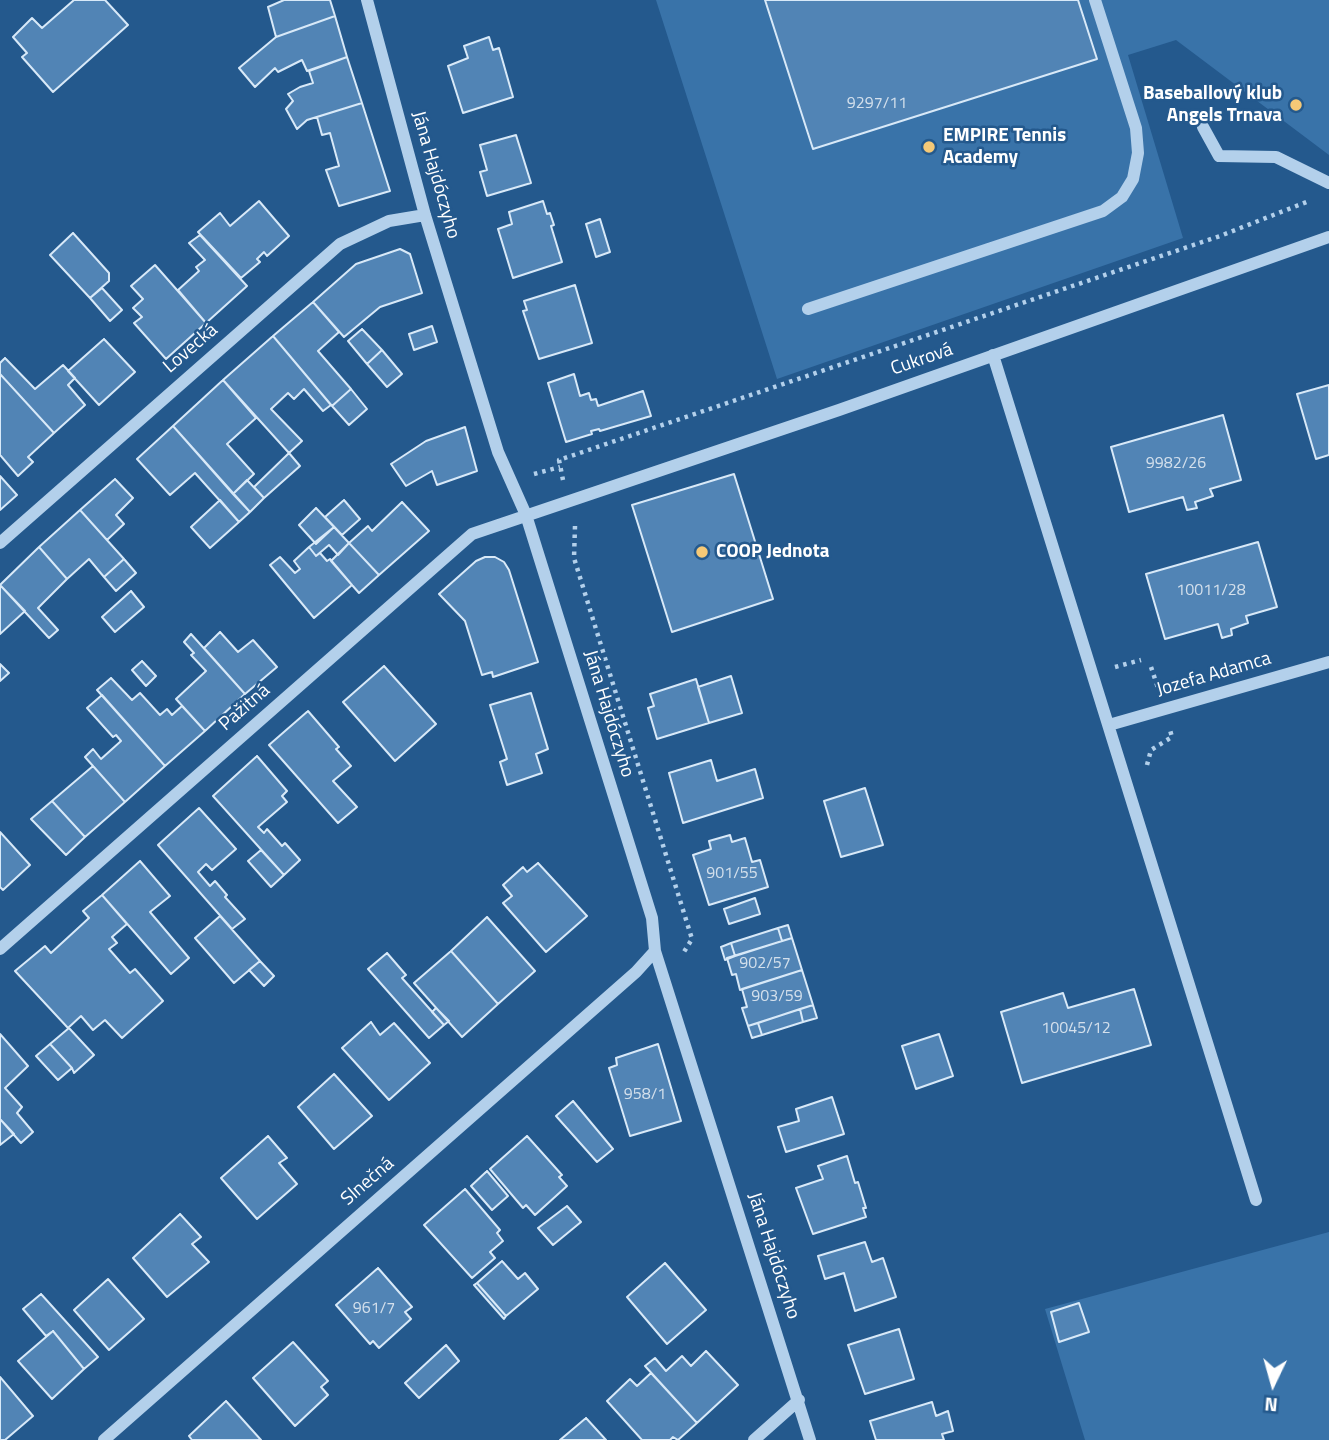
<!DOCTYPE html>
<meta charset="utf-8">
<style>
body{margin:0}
#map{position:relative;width:1329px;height:1440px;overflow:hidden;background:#24598d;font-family:"Titillium Web",sans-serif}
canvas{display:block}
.north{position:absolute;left:1238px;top:1349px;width:70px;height:70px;-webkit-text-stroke:5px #24598d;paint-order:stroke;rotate:185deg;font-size:19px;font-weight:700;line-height:28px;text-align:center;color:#fff}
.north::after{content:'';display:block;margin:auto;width:24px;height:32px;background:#fff;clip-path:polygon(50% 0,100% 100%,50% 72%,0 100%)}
</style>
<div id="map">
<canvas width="1329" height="1440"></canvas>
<div class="north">N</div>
</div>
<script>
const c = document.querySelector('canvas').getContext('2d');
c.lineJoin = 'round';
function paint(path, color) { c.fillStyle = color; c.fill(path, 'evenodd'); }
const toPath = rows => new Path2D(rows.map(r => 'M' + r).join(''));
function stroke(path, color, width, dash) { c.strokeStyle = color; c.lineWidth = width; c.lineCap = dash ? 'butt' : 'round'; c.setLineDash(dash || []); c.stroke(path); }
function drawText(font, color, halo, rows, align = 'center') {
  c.font = font + ' "Titillium Web",sans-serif'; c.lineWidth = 5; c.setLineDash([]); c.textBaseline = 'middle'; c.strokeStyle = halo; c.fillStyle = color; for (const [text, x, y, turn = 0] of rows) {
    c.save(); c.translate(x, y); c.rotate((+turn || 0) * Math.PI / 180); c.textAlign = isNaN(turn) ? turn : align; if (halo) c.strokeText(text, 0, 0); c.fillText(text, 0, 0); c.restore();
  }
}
paint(toPath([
 [656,0,1329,0,1329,155,1176,40,1128,55,1183,238,777,379],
 [1329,1232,1329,1440,1085,1440,1045,1309]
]), '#3973a9');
const building = toPath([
 [74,0,105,0,128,25,53,92,22,57,27,53,13,37,32,18,42,28,74,0],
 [284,0,330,0,335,16,276,37,268,7,284,0],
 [765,0,1078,0,1097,59,813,149,765,0],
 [335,16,347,57,307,71,302,60,278,72,275,68,255,87,239,68,276,37,335,16],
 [489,37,493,50,499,48,513,97,463,113,448,66,468,58,464,46,489,37],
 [347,57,362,103,307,120,297,129,286,109,293,101,288,94,300,87,313,83,309,71,347,57],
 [362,103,390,191,339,206,326,170,339,166,330,133,322,135,317,117,362,103],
 [516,135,531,183,487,196,480,172,487,170,480,145,516,135],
 [259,201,289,236,267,256,264,252,257,259,260,262,241,278,198,232,220,213,230,226,259,201],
 [543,201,547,214,550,213,554,225,551,226,562,262,513,278,498,229,512,224,509,212,543,201],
 [600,219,610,252,596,257,586,224,600,219],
 [73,233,109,273,109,281,90,298,50,255,73,233],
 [200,235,247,286,206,323,178,290,199,271,196,267,205,260,189,243,200,235],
 [400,249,410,254,422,293,380,307,344,337,313,302,356,264,400,249],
 [155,265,206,323,166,359,134,323,142,317,133,308,143,299,131,286,155,265],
 [575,285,592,343,539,359,523,311,527,310,524,301,575,285],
 [102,288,122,310,110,321,90,298,102,288],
 [313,302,339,332,318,351,351,389,332,406,273,336,313,302],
 [432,326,437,342,414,350,409,334,432,326],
 [362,329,382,350,367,364,348,341,362,329],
 [273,336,331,405,323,411,304,389,294,399,288,393,271,409,302,441,289,453,223,380,273,336],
 [104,339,135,372,99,405,68,371,104,339],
 [382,350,402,374,387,387,367,364,382,350],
 [5,358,35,389,63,365,75,378,68,385,85,405,54,433,0,374,0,363,5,358],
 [0,374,54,433,28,457,33,462,18,476,0,455,0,374],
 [574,374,580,396,589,393,591,400,596,399,598,406,643,391,651,416,600,431,599,429,591,431,592,434,566,442,548,383,574,374],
 [223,380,256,418,227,444,254,474,233,494,173,426,223,380],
 [1329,385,1329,455,1316,459,1297,394,1329,385],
 [351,389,367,409,349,425,332,406,351,389],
 [1223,415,1241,480,1210,489,1213,496,1195,502,1197,508,1187,510,1183,497,1129,512,1111,447,1223,415],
 [173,426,250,512,239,522,195,473,170,495,137,459,173,426],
 [465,427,477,471,437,485,432,471,406,486,391,464,426,441,465,427],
 [289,453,300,466,264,498,254,487,289,453],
 [734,474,773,599,672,632,632,505,734,474],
 [0,476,17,495,0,510,0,476],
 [115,479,133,498,116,515,124,524,107,540,80,510,115,479],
 [247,480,264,498,250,512,233,494,247,480],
 [220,500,239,522,210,548,191,527,220,500],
 [344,500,360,519,342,535,325,517,344,500],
 [402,502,429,531,379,575,349,543,368,526,372,531,402,502],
 [316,508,334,527,316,544,299,525,316,508],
 [80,510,124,559,104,577,89,559,67,579,39,547,80,510],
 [334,527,349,543,338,555,329,545,316,556,309,547,334,527],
 [1258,542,1277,607,1246,616,1248,623,1231,629,1232,635,1222,638,1218,624,1165,639,1146,574,1258,542],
 [349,543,379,575,359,593,331,561,349,543],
 [39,547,67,579,38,608,58,630,49,638,0,585,39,547],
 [309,547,316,556,320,553,327,561,330,559,352,585,314,618,270,565,280,557,295,573,300,569,294,561,309,547],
 [485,557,495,557,504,562,509,570,538,662,493,677,492,672,482,675,465,621,439,594,476,561,485,557],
 [124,559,136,573,116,591,104,577,124,559],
 [0,585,25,611,0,634,0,585],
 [131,591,144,607,115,632,102,617,131,591],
 [220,632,238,652,253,640,277,667,245,694,204,648,220,632],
 [191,634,245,694,205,731,176,699,206,671,191,655,194,653,184,642,191,634],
 [142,661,156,676,146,686,132,670,142,661],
 [0,664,9,673,0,681,0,664],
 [384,666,436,724,395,761,343,702,384,666],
 [731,676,742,713,709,723,698,687,731,676],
 [111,678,132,700,140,693,160,715,167,709,172,715,182,706,205,731,165,766,97,690,111,678],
 [696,679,709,723,657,739,648,708,654,706,650,694,696,679],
 [531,693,548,749,536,754,542,773,507,785,500,762,507,759,490,705,531,693],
 [102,695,165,766,125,802,85,757,93,749,101,759,121,741,116,735,113,737,87,708,102,695],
 [308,711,339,747,336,749,351,766,333,781,357,807,338,823,269,745,308,711],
 [257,756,287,791,282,796,287,802,258,827,264,833,267,829,282,846,285,843,300,860,284,875,213,796,257,756],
 [711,760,717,781,755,769,763,798,683,823,669,773,711,760],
 [93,766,125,802,85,837,52,801,93,766],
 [865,788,883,845,841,857,824,801,865,788],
 [52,801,85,837,66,855,31,819,52,801],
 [199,808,236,849,212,870,206,864,198,872,210,886,215,881,227,895,225,897,245,919,232,929,158,845,199,808],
 [0,832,30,865,3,890,0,887,0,832],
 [730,835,732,842,745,838,752,862,760,860,768,887,709,905,693,855,711,849,709,841,730,835],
 [261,850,284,875,271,887,248,861,261,850],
 [140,861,170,896,150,912,189,958,171,974,102,895,140,861],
 [538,863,587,916,546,952,503,903,512,896,503,885,523,867,527,872,538,863],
 [102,895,127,924,112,937,117,943,109,949,130,973,135,969,163,1001,122,1038,105,1020,93,1030,81,1016,68,1028,15,971,45,946,51,953,89,918,83,911,102,895],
 [755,898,760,914,729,924,724,909,755,898],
 [220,916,260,961,234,983,195,938,220,916],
 [487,917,535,971,498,1004,451,951,487,917],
 [788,925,792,938,782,941,778,928,788,925],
 [778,928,782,941,735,956,731,943,778,928],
 [792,938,802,970,740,990,736,974,732,975,727,958,792,938],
 [731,943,735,956,725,960,721,947,731,943],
 [451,951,498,1004,462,1037,414,983,451,951],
 [387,953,406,975,402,978,444,1025,429,1038,368,969,387,953],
 [260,961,274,976,264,986,249,970,260,961],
 [802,970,813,1005,748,1026,742,1008,747,1007,742,989,802,970],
 [1134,989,1151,1045,1022,1083,1001,1012,1063,993,1068,1008,1134,989],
 [813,1005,817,1018,803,1022,800,1009,813,1005],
 [436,1008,449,1021,444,1025,432,1012,436,1008],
 [800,1009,803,1022,762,1035,758,1023,800,1009],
 [371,1022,380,1035,394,1023,430,1063,389,1100,342,1048,371,1022],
 [758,1023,762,1035,752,1038,748,1026,758,1023],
 [69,1028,94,1055,74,1073,72,1068,50,1044,69,1028],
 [0,1034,28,1066,5,1088,22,1107,17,1113,33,1132,21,1143,0,1119,0,1034],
 [939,1034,953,1076,916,1089,902,1046,939,1034],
 [50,1044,72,1068,58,1080,36,1056,50,1044],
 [658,1044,681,1121,630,1136,609,1068,617,1065,616,1058,658,1044],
 [334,1074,372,1116,334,1149,298,1107,334,1074],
 [832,1097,844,1134,786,1152,778,1127,799,1121,796,1109,832,1097],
 [573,1101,613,1149,597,1162,556,1116,573,1101],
 [0,1119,14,1134,0,1145,0,1119],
 [268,1136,287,1158,279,1163,297,1184,257,1219,221,1178,268,1136],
 [527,1136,562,1175,559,1177,567,1186,535,1215,526,1205,523,1208,490,1169,527,1136],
 [847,1156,855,1183,858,1182,866,1208,863,1208,866,1217,813,1234,796,1188,823,1179,818,1166,847,1156],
 [487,1171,508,1196,492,1210,471,1186,487,1171],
 [465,1189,500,1230,497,1233,503,1241,490,1252,495,1258,472,1278,424,1225,465,1189],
 [567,1206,581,1222,553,1245,538,1228,567,1206],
 [180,1214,201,1237,192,1244,209,1262,167,1297,133,1258,180,1214],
 [865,1242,872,1262,883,1258,896,1297,855,1311,844,1273,825,1279,818,1256,865,1242],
 [502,1261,518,1279,525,1273,538,1289,506,1316,477,1283,502,1261],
 [665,1263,706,1310,667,1344,627,1297,665,1263],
 [378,1268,412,1307,405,1312,411,1319,379,1348,373,1341,370,1344,336,1305,378,1268],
 [108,1279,144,1319,109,1350,74,1310,108,1279],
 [477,1283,506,1316,504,1319,474,1285,477,1283],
 [41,1294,98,1357,84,1369,53,1331,46,1336,23,1309,41,1294],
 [1079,1303,1089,1332,1059,1342,1051,1312,1079,1303],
 [899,1329,914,1379,865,1394,848,1345,899,1329],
 [53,1331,84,1369,52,1399,18,1361,53,1331],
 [293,1342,328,1381,321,1387,328,1395,295,1426,253,1378,293,1342],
 [446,1345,459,1361,419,1398,405,1383,446,1345],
 [706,1351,738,1385,697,1423,645,1366,655,1358,666,1371,682,1356,691,1366,706,1351],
 [651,1373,697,1423,678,1440,673,1437,670,1440,642,1440,607,1401,630,1379,637,1386,651,1373],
 [0,1377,33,1416,5,1440,0,1440,0,1377],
 [226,1401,261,1440,192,1440,189,1436,226,1401],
 [932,1402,936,1416,948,1411,953,1431,942,1434,944,1440,876,1440,870,1421,932,1402],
 [586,1418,606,1440,560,1440,586,1418]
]);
paint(building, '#5184b5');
stroke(building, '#d8e9f8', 2);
stroke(toPath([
 [534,474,560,467],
 [563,480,559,460,1220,236,1309,201],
 [575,526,574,558,692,939,682,955],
 [1115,667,1141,660],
 [1151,667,1158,688],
 [1147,765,1151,750,1172,737,1170,730]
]), '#b3d0eb', 4.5, [3.5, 5]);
stroke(toPath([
 [367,0,425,215,498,452,526,515,652,918,655,951,810,1440],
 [1203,127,1219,156,1276,157,1329,183],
 [808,309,1103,211,1122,197,1133,179,1138,153,1136,128,1095,0],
 [993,355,1256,1200],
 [0,543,340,244,389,221,425,215],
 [1109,725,1329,662],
 [0,949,472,534,839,410,1329,237],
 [104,1440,636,972,655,951],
 [754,1440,799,1400]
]), '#b3d0eb', 12);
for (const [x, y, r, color] of [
 [1296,105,7,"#f5c977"],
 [929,147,7,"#f5c977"],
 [702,552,7,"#f5c977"]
]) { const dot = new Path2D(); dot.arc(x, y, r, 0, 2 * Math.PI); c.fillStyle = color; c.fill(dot); stroke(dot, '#24598d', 2.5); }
drawText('16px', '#d4e0ec', null, [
 ["9297/11",877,104],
 ["9982/26",1176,464],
 ["10011/28",1211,591],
 ["901/55",732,874],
 ["902/57",765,964],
 ["903/59",777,997],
 ["10045/12",1076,1029],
 ["958/1",645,1095],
 ["961/7",374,1309]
]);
drawText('bold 19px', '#fff', '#24598d', [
 ["Baseballový klub",1282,94,"right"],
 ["Angels Trnava",1282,116,"right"],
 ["EMPIRE Tennis",943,136],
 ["Academy",943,158],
 ["COOP Jednota",716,552]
], 'left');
drawText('19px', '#fff', '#24598d', [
 ["Jána Hajdóczyho",435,175,74],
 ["Lovecká",191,349,-41],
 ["Cukrová",922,360,-19],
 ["Jozefa Adamca",1214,675,-16],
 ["Pažitná",245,708,-41],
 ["Jána Hajdóczyho",608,714,73],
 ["Slnečná",368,1182,-41],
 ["Jána Hajdóczyho",773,1256,72]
]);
</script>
